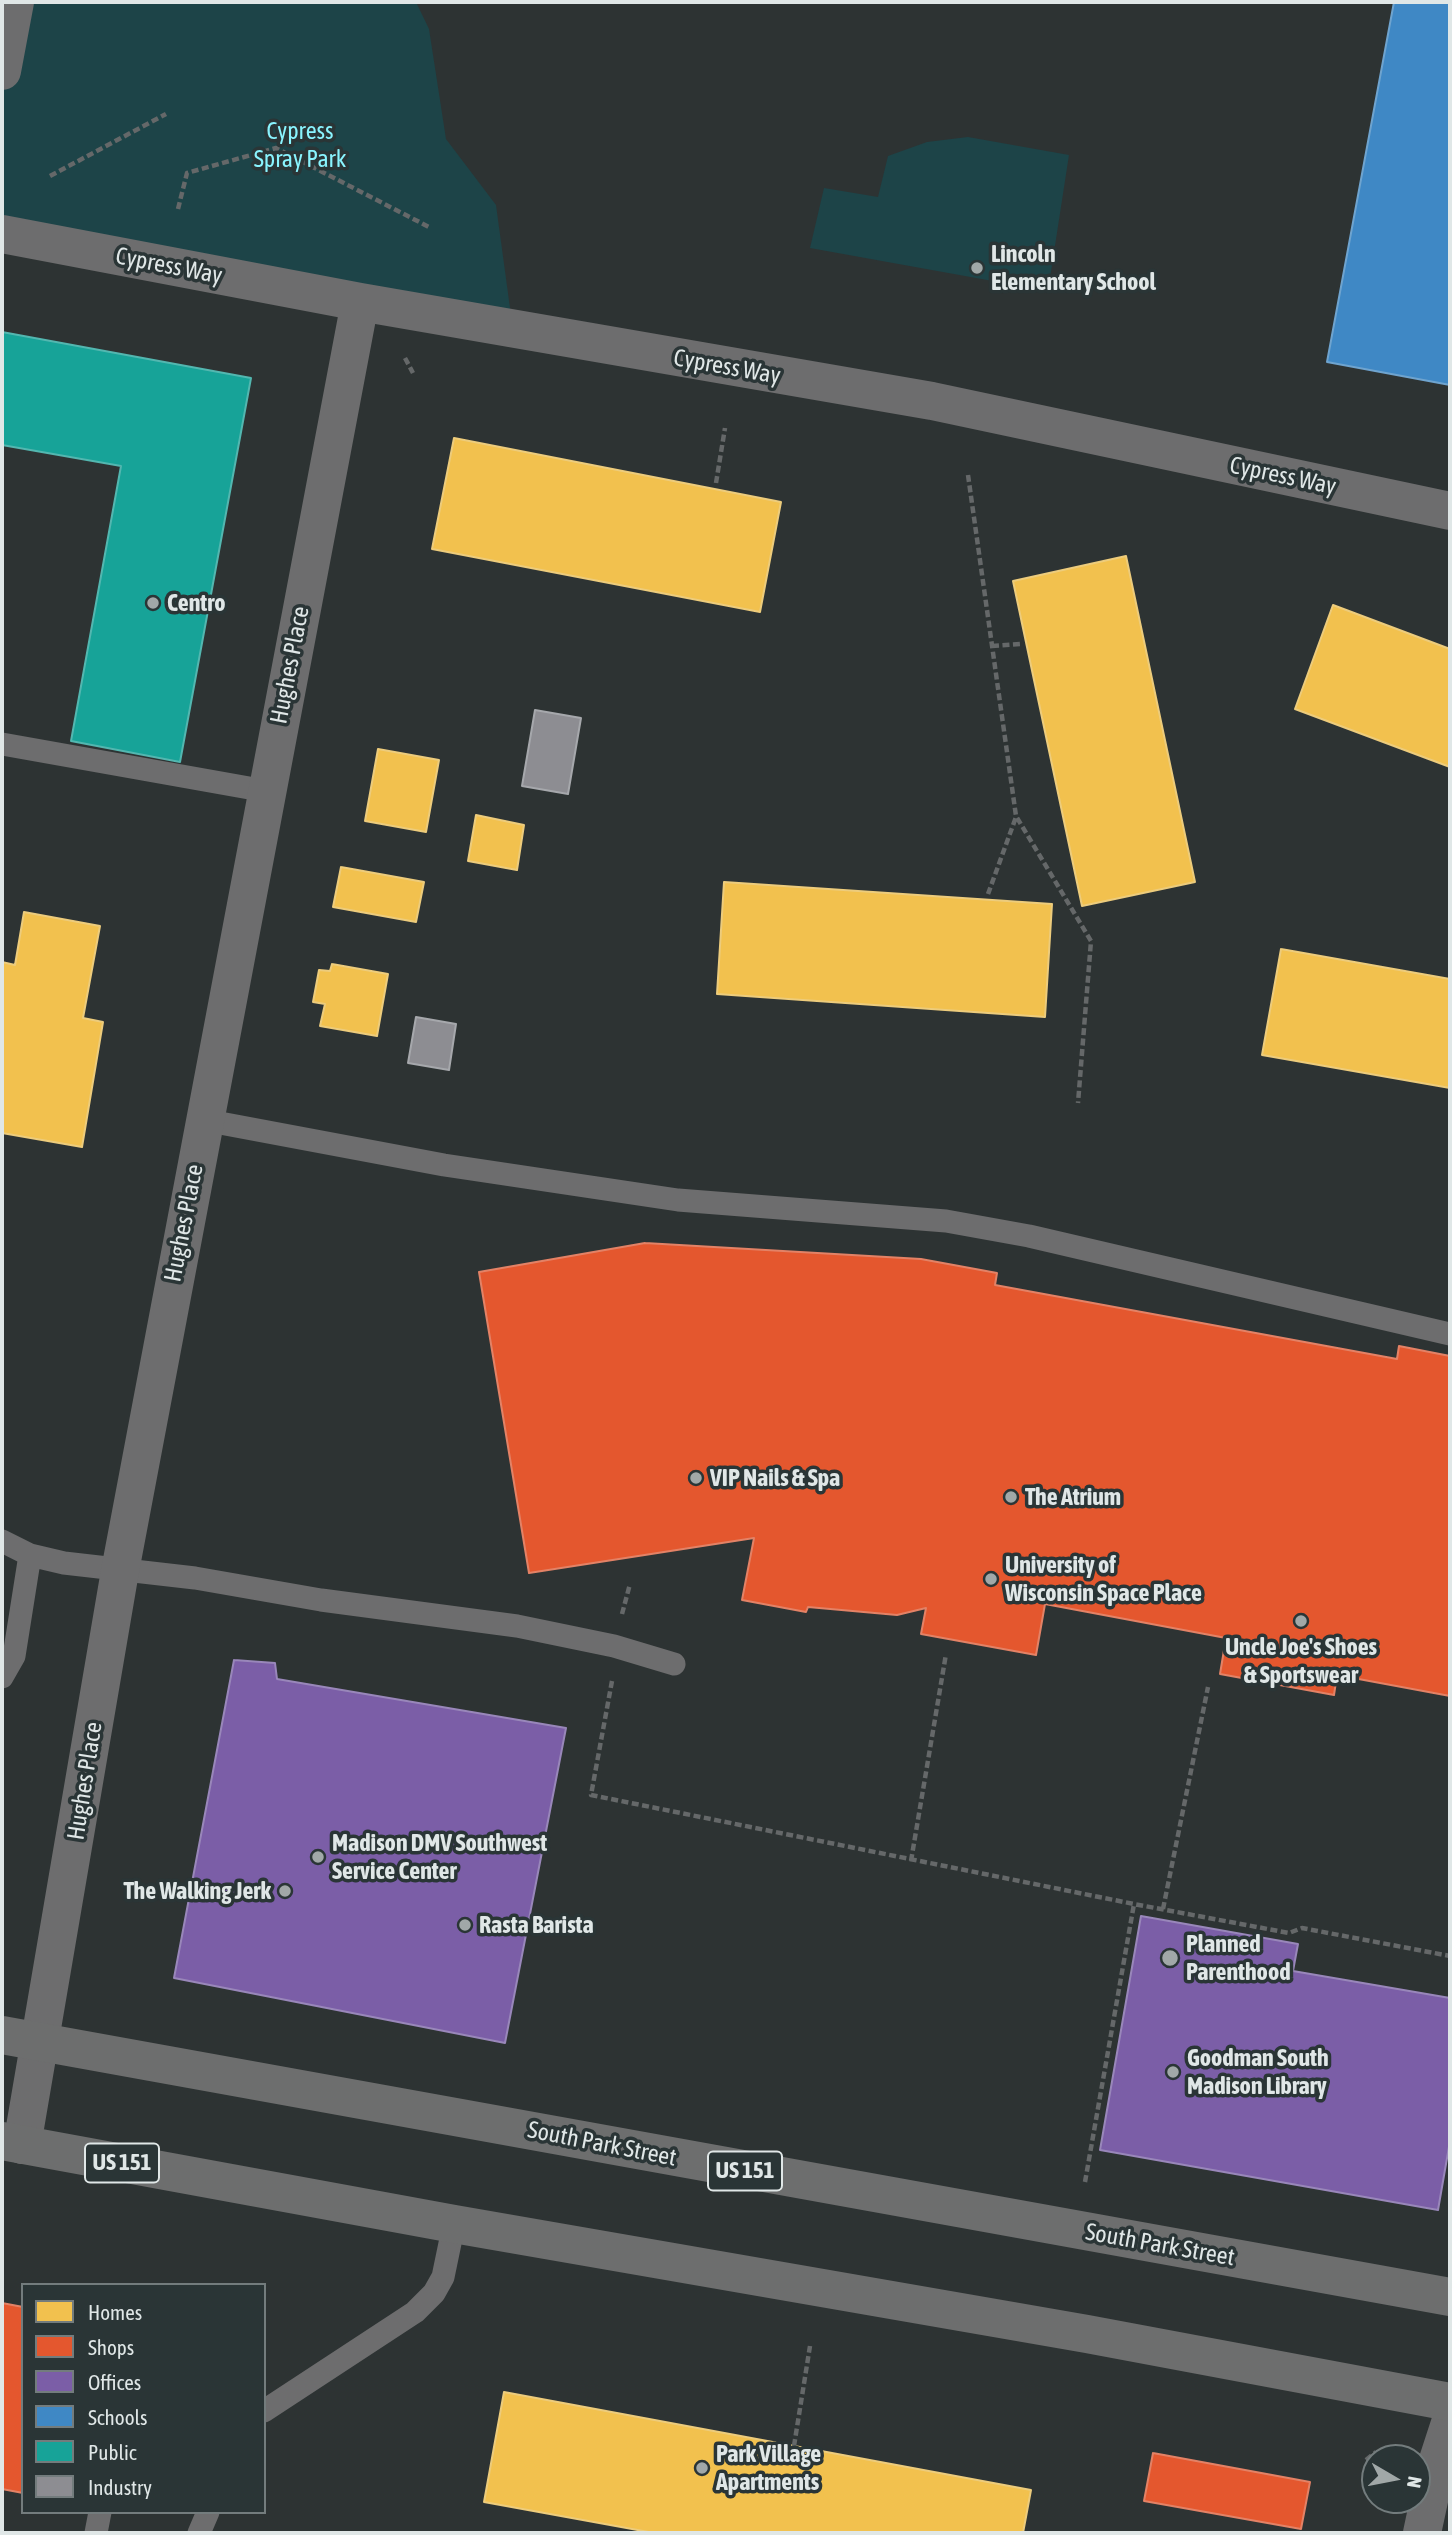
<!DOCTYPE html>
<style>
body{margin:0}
#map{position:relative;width:1452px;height:2535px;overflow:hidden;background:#2d3333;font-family:"Asap Condensed",sans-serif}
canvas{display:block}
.frame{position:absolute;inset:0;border:4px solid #e0e7e7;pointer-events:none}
.legend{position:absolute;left:21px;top:2283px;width:245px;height:231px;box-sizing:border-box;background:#2a3536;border:2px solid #737c7d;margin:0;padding:9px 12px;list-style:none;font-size:21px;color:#e0e7e7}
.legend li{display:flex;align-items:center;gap:14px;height:35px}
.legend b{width:35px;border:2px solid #737c7d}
.north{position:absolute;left:1361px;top:2444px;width:70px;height:70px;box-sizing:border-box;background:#2a3536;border:2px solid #737c7d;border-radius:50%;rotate:100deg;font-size:19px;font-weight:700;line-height:28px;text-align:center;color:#e0e7e7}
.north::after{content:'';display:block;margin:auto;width:24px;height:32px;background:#a1a8a8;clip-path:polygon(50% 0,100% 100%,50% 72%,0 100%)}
</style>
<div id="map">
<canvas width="1452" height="2535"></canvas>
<div class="frame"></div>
<ul class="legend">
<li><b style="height:19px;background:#f2c14e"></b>Homes</li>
<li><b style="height:19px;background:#e4572e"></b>Shops</li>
<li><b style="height:19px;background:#7b5ea7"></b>Offices</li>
<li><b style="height:19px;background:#3f88c5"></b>Schools</li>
<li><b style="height:19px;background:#17a398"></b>Public</li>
<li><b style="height:19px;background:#8d8d92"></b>Industry</li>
</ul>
<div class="north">N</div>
</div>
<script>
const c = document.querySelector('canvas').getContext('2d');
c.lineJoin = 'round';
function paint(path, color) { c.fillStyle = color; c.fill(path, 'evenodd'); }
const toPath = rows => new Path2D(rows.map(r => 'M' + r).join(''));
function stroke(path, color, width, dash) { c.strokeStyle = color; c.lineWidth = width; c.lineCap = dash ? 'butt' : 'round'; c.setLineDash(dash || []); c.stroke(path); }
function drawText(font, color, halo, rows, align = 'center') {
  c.font = font + ' "Asap Condensed",sans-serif'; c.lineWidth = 7; c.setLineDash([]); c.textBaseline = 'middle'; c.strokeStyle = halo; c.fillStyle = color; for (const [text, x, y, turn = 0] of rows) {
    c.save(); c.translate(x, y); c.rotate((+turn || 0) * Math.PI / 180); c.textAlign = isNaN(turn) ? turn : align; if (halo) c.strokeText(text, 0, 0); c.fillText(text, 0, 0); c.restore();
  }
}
paint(toPath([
 [15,2,416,2,429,29,446,139,496,205,513,330,2,234,2,71],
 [968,137,1069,155,1048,291,810,248,824,188,878,197,888,156,927,142]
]), '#1d4448');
const homes = toPath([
 [454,438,781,502,760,612,432,549,454,438],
 [1126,556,1195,882,1082,906,1013,581,1126,556],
 [1333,605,1450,649,1450,767,1295,709,1333,605],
 [378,749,439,760,426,832,365,821,378,749],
 [476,815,524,825,517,870,468,861,476,815],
 [341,867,424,882,416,922,333,907,341,867],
 [724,882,1052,904,1045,1017,717,994,724,882],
 [24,912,100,926,83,1018,103,1022,82,1147,2,1133,2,962,15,965,24,912],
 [1281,949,1450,979,1450,1088,1262,1055,1281,949],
 [332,964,388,974,377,1036,320,1026,325,1004,313,1002,319,970,330,971,332,964],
 [504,2392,1031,2490,1023,2533,654,2533,484,2502,504,2392]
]);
paint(homes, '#f2c14e');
stroke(homes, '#edcc7c', 2);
const shops = toPath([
 [645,1243,921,1259,997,1273,995,1285,1397,1359,1399,1346,1450,1356,1450,1696,1337,1675,1334,1695,1220,1674,1226,1638,1045,1604,1036,1655,921,1634,926,1608,897,1615,808,1607,806,1612,742,1600,754,1538,529,1573,479,1272,645,1243],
 [2,2303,23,2307,23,2493,2,2489,2,2303],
 [1153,2453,1310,2482,1301,2529,1144,2501,1153,2453]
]);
paint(shops, '#e4572e');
stroke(shops, '#e38266', 2);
const offices = toPath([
 [234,1660,275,1663,277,1679,566,1728,505,2043,174,1978,234,1660],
 [1141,1916,1298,1944,1293,1971,1450,1998,1450,2141,1438,2210,1100,2150,1141,1916]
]);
paint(offices, '#7b5ea7');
stroke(offices, '#9987ba', 2);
const schools = toPath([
 [1394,2,1450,2,1450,385,1327,362,1394,2]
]);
paint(schools, '#3f88c5');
stroke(schools, '#6fa4cf', 2);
const public = toPath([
 [2,332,251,378,180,762,71,741,121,466,2,445,2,332]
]);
paint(public, '#17a398');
stroke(public, '#53b7b0', 2);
const industry = toPath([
 [535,710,581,718,568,794,522,786,535,710],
 [416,1017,456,1024,449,1070,408,1063,416,1017]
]);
paint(industry, '#8d8d92');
stroke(industry, '#a6a8ac', 2);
stroke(toPath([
 [50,176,166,114],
 [178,209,187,173,276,148,429,227],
 [405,358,413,373],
 [968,475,1016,816,1091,941,1078,1103],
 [716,483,725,428],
 [992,646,1020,644],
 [988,894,1016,817],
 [622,1614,630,1584],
 [612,1681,591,1795,1134,1904,1289,1933,1302,1928,1450,1956],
 [911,1861,946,1654],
 [1163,1909,1208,1687],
 [1085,2182,1134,1904],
 [794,2446,810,2346],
 [1366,2460,1376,2452]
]), '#656869', 4.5, [7, 3.5]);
stroke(toPath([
 [2,744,266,791],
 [204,1120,444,1165,678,1200,946,1221,1029,1236,1450,1334],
 [2,1541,30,1555,14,1656,2,1677],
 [30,1555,64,1563,195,1578,321,1600,517,1626,614,1646,674,1664],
 [264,2411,415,2312,434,2293,443,2277,454,2224],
 [96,2533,100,2512],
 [199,2533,208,2512]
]), '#6d6d6e', 23);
stroke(toPath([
 [2,71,15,2],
 [2,234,360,302,932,401,1450,511],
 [22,2145,120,1571,360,302],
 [1422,2533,1437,2463,1450,2423]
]), '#6d6d6e', 38);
stroke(toPath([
 [2,2035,1450,2297],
 [2,2141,454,2224,1087,2334,1450,2402]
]), '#6d6e6e', 38);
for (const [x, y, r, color] of [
 [977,268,7,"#a1a8a8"],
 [153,603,7,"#a1a8a8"],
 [696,1478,7,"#a1a8a8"],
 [1011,1497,7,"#a1a8a8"],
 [991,1579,7,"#a1a8a8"],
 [1301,1621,7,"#a1a8a8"],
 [318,1857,7,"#a1a8a8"],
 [285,1891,7,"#a1a8a8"],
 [465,1925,7,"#a1a8a8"],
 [1170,1958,9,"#a1a8a8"],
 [1173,2072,7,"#a1a8a8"],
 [702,2468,7,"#a1a8a8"]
]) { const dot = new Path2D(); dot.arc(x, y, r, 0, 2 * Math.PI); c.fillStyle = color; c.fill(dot); stroke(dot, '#2a3536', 2.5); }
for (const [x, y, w] of [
 [122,2163,74],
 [745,2171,74]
]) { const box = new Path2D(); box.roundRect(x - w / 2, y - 19.5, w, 39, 5); c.fillStyle = '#2a3536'; c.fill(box); stroke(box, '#e0e7e7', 2); }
drawText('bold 23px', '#e0e7e7', null, [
 ["US 151",122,2163],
 ["US 151",745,2171]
]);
drawText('24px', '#89f4fe', '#2a3536', [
 ["Cypress",300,131],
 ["Spray Park",300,159]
]);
drawText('bold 24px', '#e0e7e7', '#2a3536', [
 ["Lincoln",991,254],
 ["Elementary School",991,282],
 ["Centro",167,603],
 ["VIP Nails & Spa",710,1478],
 ["The Atrium",1025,1497],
 ["University of",1005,1565],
 ["Wisconsin Space Place",1005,1593],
 ["Uncle Joe's Shoes",1301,1647,"center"],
 ["& Sportswear",1301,1675,"center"],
 ["Madison DMV Southwest",332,1843],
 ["Service Center",332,1871],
 ["The Walking Jerk",271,1891,"right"],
 ["Rasta Barista",479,1925],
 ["Planned",1186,1944],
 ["Parenthood",1186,1972],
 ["Goodman South",1187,2058],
 ["Madison Library",1187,2086],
 ["Park Village",716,2454],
 ["Apartments",716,2482]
], 'left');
drawText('24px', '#e0e7e7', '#2a3536', [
 ["Cypress Way",169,266,11],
 ["Cypress Way",727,367,10],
 ["Cypress Way",1283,476,12],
 ["Hughes Place",290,665,-79],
 ["Hughes Place",184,1223,-79],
 ["Hughes Place",85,1781,-81],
 ["South Park Street",602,2144,11],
 ["South Park Street",1160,2245,10]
]);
</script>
